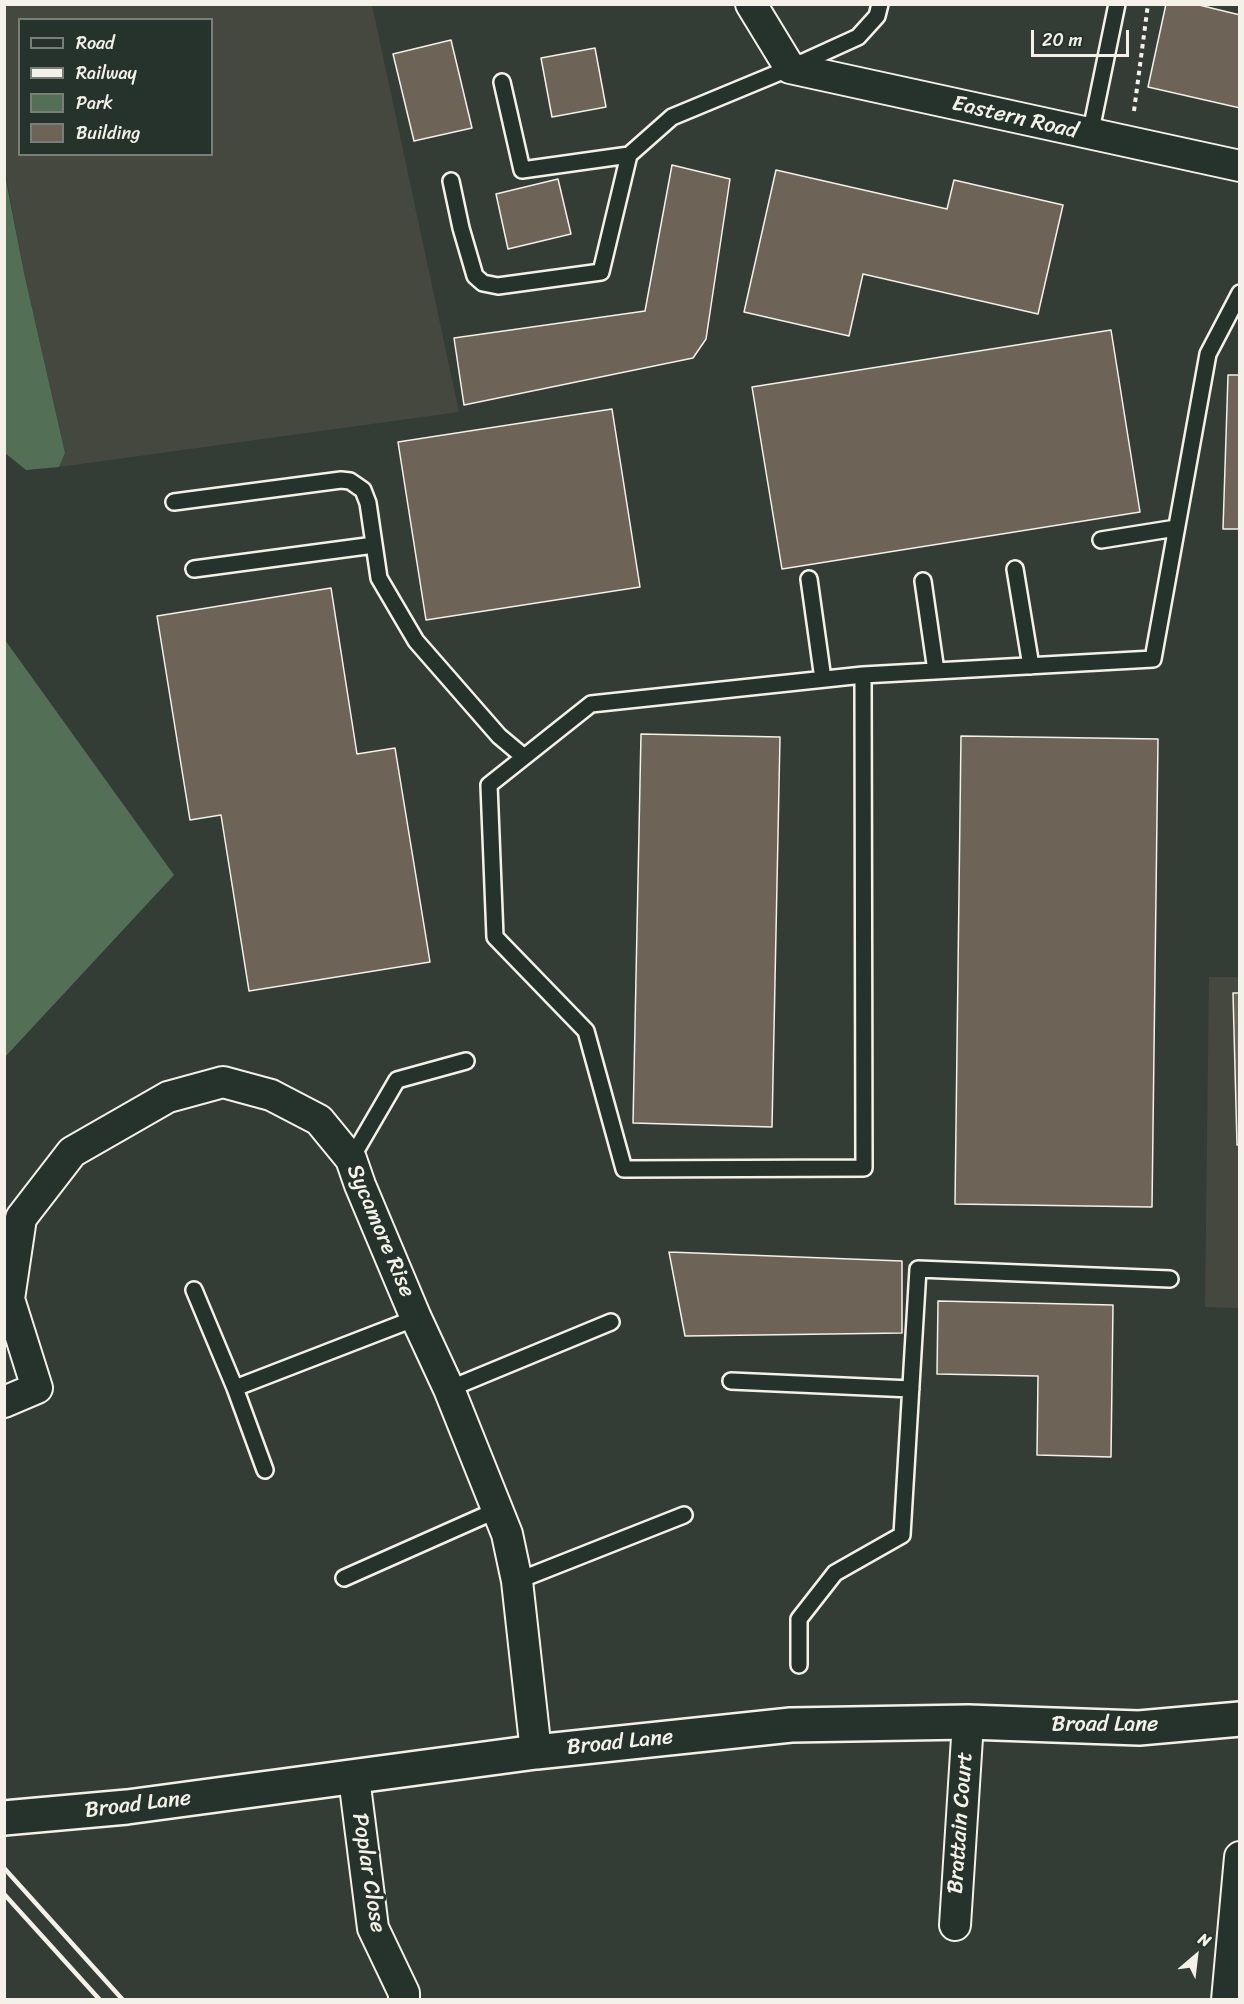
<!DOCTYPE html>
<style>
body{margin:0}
#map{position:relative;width:1244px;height:2004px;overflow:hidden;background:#343d35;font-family:Sriracha,sans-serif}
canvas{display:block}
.frame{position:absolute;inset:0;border:6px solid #f4f1e8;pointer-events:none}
.legend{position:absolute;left:18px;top:18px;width:195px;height:138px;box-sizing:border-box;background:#26332d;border:2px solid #787f78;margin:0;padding:8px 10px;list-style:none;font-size:18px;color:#f4f1e8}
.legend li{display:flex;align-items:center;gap:12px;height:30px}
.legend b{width:30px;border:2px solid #787f78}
.north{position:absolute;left:1166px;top:1926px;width:60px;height:60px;-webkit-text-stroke:4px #26332d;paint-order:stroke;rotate:28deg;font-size:16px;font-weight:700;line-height:24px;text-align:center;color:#f4f1e8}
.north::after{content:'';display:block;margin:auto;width:21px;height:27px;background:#f4f1e8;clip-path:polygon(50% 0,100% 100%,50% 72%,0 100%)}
.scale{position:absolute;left:1031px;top:30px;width:98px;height:27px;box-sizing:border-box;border:3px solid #f4f1e8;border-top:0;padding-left:8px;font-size:18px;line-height:21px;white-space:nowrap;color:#f4f1e8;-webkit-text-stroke:4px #26332d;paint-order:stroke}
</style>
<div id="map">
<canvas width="1244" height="2004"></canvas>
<div class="frame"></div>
<ul class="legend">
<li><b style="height:8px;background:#26332d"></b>Road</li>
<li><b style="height:8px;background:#f4f1e8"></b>Railway</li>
<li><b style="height:16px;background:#536f56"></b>Park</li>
<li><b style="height:16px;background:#6d6357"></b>Building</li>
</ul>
<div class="north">N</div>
<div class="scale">20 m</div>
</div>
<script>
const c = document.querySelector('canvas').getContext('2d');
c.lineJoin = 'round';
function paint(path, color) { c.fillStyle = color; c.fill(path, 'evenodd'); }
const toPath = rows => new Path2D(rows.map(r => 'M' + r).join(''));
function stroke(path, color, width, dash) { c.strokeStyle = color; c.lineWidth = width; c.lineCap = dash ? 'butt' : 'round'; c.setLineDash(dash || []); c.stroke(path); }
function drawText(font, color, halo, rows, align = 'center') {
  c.font = font + ' Sriracha,sans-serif'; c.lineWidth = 6; c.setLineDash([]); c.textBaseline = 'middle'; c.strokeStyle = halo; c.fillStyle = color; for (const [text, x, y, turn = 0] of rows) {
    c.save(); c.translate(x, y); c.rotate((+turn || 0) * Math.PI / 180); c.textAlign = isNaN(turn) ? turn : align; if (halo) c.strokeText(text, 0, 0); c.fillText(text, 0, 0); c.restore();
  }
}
paint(toPath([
 [4,5,372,5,459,412,59,467,65,453,24,273,5,170],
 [20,20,212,20,212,154,20,154],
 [1209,977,1239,977,1239,1308,1205,1307]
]), '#45483f');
paint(toPath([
 [4,170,24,273,65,453,59,467,26,470,5,453],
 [5,640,174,875,5,1057,4,1057]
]), '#536f56');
const building = toPath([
 [1166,4,1195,4,1240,15,1240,108,1148,87,1166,4],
 [451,40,472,128,414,141,393,54,451,40],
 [595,48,606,107,552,117,541,58,595,48],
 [672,165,730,179,706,339,693,358,464,405,454,338,645,311,672,165],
 [776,170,947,209,954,180,1063,205,1038,314,863,274,849,336,744,312,776,170],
 [558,179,571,234,508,249,496,194,558,179],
 [1111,330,1140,512,782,569,752,387,1111,330],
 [1228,375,1240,375,1240,529,1223,529,1228,375],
 [612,409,640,587,426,620,398,442,612,409],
 [331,588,357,754,395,748,430,962,249,991,221,815,190,820,157,616,331,588],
 [641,734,780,737,772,1127,633,1123,641,734],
 [961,736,1158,739,1152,1207,955,1204,961,736],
 [1233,993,1240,993,1240,1145,1237,1145,1233,993],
 [669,1252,902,1261,902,1333,685,1336,669,1252],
 [938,1301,1113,1305,1111,1457,1037,1455,1038,1376,937,1374,938,1301]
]);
paint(building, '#6d6357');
stroke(building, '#f4f1e8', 1.5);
const lane = toPath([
 [502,82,522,170,629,155,672,117,790,68,858,37,877,16,880,4],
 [1090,135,1117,4],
 [451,181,461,228,475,276,483,283,498,286,601,272,629,155],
 [174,502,341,480,350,481,363,490,368,503,379,578,416,641,499,736,524,757],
 [1101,540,1176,528],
 [194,569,374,545],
 [1015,569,1031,666],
 [809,579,823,679],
 [923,581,936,671],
 [863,675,864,1168,624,1169,586,1031,495,937,489,785,591,704,863,675,1153,659,1208,354,1240,293],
 [351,1159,397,1080,466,1061],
 [194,1290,235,1388,416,1318],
 [731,1381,911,1389],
 [235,1388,265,1470],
 [449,1389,611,1322],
 [344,1578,497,1510],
 [517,1581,684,1515],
 [799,1665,799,1619,835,1573,902,1535,918,1269,1170,1279]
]);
const street = toPath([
 [751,4,790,68,1240,166],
 [4,1402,37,1388,9,1299,21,1218,72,1152,168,1097,223,1082,271,1095,319,1120,351,1159,360,1185,416,1318,449,1389,507,1534,517,1581,536,1752],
 [354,1778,373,1928,404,1993,404,2000],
 [955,1925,968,1722],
 [1227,2000,1240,1857]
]);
const secondary = toPath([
 [4,1818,127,1807,536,1752,791,1725,968,1722,1139,1728,1240,1719]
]);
stroke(lane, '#f4f1e8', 20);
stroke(street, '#f4f1e8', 34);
stroke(secondary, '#f4f1e8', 38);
stroke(toPath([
 [1134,111,1148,4]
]), '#f4f1e8', 4, [4.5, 4.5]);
stroke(lane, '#26332d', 15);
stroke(street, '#26332d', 30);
stroke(secondary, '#26332d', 33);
stroke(toPath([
 [4,1868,123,2000],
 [4,1894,100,2000]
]), '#f4f1e8', 4.5);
drawText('22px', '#f4f1e8', '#26332d', [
 ["Eastern Road",1015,118,13],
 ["Sycamore Rise",380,1231,67],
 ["Broad Lane",1105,1725],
 ["Broad Lane",620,1743,-6],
 ["Broad Lane",138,1805,-7],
 ["Brattain Court",961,1823,-86],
 ["Poplar Close",368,1873,81]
]);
</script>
